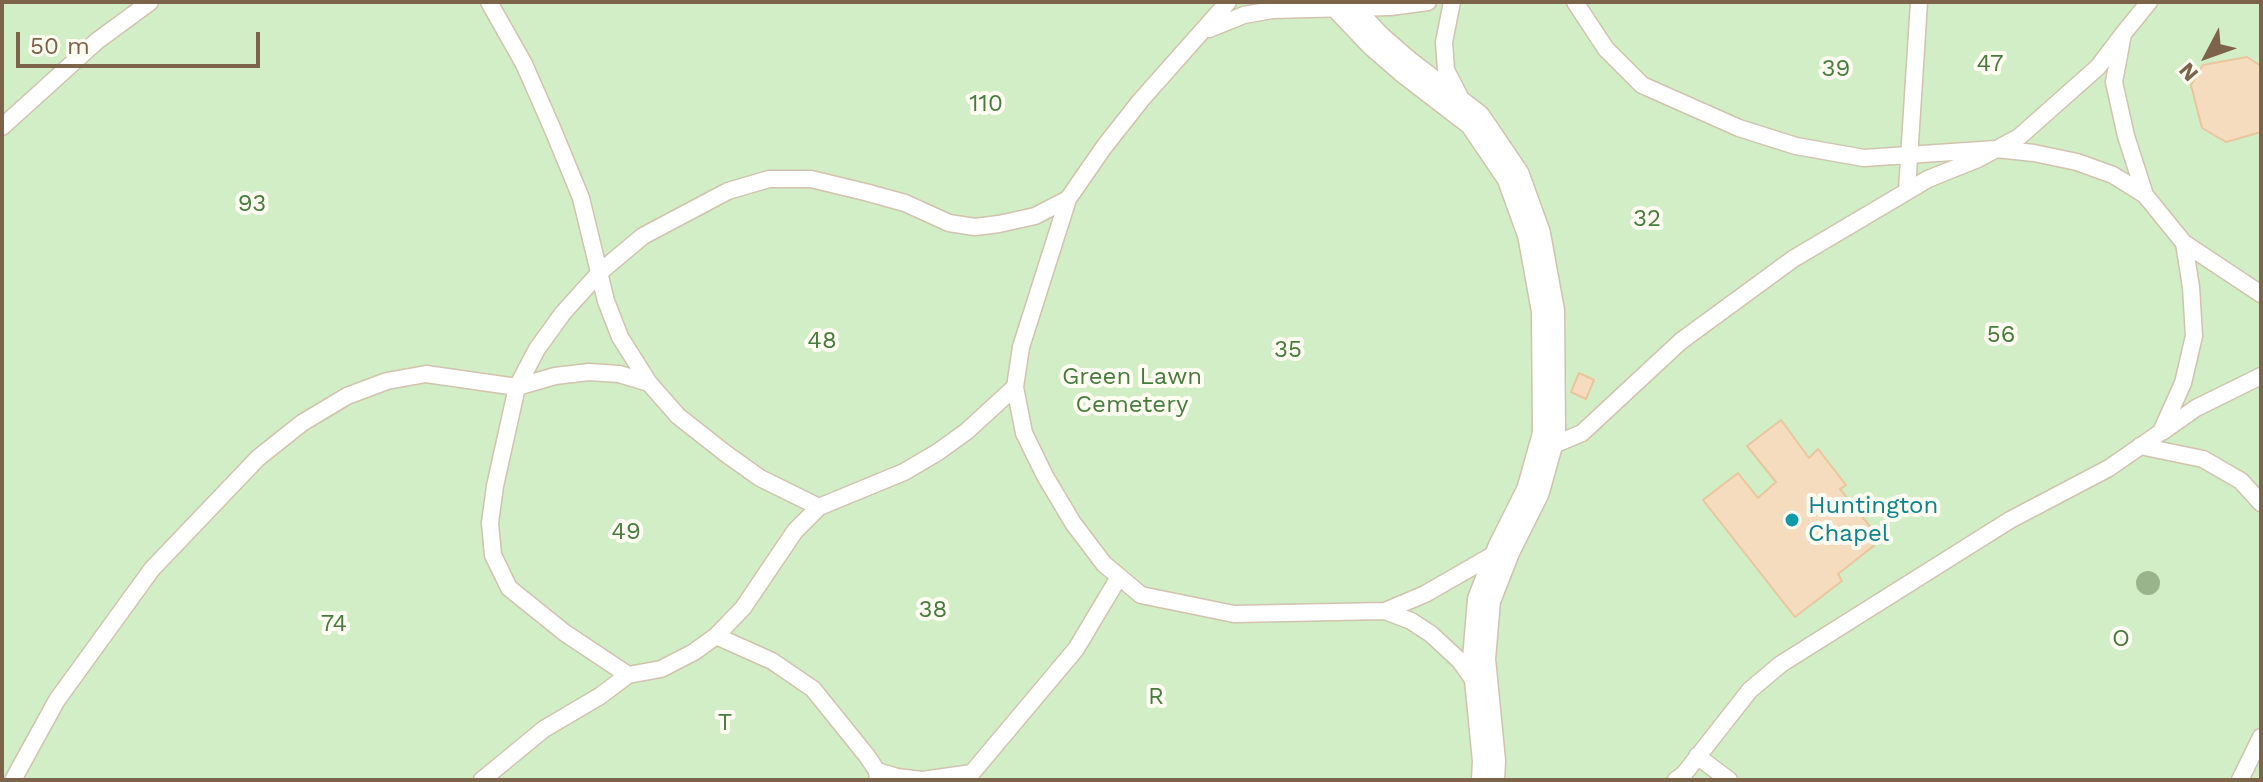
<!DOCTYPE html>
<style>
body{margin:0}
#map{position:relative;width:2263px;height:782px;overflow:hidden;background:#fef9ea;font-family:"Work Sans",sans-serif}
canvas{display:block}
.frame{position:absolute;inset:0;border:4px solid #7c634a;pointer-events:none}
.north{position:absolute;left:2167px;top:16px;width:80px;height:80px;-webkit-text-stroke:6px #fffcf2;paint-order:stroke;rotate:229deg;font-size:22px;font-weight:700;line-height:32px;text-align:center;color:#7c634a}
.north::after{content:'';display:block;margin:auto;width:28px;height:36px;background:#7c634a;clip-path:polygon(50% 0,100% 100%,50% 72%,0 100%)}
.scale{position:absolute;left:16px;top:32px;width:244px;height:36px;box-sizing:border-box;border:4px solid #7c634a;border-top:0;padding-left:10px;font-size:24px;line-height:28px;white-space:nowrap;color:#7c634a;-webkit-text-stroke:6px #fffcf2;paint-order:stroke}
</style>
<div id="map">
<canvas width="2263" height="782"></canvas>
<div class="frame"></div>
<div class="north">N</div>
<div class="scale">50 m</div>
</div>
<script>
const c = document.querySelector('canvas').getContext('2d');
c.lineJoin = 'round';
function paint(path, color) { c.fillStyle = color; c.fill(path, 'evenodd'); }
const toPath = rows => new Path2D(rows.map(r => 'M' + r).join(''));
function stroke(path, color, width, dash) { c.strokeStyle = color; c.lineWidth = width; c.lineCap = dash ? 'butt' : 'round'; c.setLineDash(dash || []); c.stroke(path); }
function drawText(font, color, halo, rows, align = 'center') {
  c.font = font + ' "Work Sans",sans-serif'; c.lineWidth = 8; c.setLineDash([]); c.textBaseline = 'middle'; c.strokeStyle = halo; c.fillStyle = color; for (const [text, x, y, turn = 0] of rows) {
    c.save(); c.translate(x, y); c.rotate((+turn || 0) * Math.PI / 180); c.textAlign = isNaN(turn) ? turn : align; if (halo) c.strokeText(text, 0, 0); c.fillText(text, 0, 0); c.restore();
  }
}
paint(toPath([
 [2,2,2261,2,2261,780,2,780]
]), '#d1eec6');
const building = toPath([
 [2247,57,2261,66,2261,132,2226,142,2202,128,2191,85,2203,65,2247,57],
 [1579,373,1594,380,1586,399,1571,392,1579,373],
 [1781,420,1809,458,1818,449,1846,485,1840,489,1881,540,1838,574,1842,581,1795,617,1703,500,1738,473,1758,498,1776,482,1747,446,1781,420]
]);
paint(building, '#f6dcbf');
stroke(building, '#eac59e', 2);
const lane = toPath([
 [489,2,524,64,553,130,581,198,606,301,620,337,649,383,678,416,725,453,760,478,819,507],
 [1228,2,1141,100,1104,147,1068,199,1021,347,1015,387,1024,433,1045,476,1073,523,1104,564,1141,595,1234,614,1385,611,1425,594,1500,551],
 [1452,2,1444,42,1446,70,1461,99],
 [1575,2,1606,49,1642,85,1739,128,1796,146,1864,158,1996,149,2034,153,2077,162,2113,175,2145,195],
 [2149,2,2123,34,2114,82,2126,136,2145,195,2184,243,2261,294],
 [1209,29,1244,15,1272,10,1390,7,1428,2],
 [2,127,97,41,150,2],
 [1907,190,1919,2],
 [1015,387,967,431,938,452,904,472,819,507,795,531,743,608,716,636,694,652,661,669,628,675,565,633,509,588,493,555,490,523,495,486,517,387,537,349,563,313,600,272,643,236,728,191,769,179,811,179,865,192,905,203,949,223,975,227,999,224,1035,216,1068,199],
 [2162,432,2196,408,2261,376],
 [2140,446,2203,459,2241,481,2261,503],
 [1546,448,1582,433,1681,341,1793,259,1928,179,1978,159,2019,137,2098,67,2123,34],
 [1385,611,1411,621,1431,634,1460,661,1476,684],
 [716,636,772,661,813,689,867,756,877,771,878,780],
 [1697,756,1729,780],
 [877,771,897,777,922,780],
 [13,780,57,700,152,569,258,458,302,423,347,396,387,381,426,374,517,387,555,376,589,372,619,374,649,383],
 [482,780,544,729,600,696,628,675],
 [923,780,972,773],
 [966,780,1076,649,1119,577],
 [1676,780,1684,774,1750,690,1781,664,2010,520,2109,468,2161,432,2183,383,2194,336,2191,287,2184,243],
 [2240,780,2261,737]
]);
const street = toPath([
 [1339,2,1376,41,1406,67,1475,120,1513,176,1534,234,1548,311,1549,434,1533,491,1504,549,1484,600,1479,659,1489,761,1488,780]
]);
stroke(lane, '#d2c2ae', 19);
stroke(street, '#d2c2ae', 35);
stroke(lane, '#fff', 16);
stroke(street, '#fff', 32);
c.fillStyle = '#99b48b';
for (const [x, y] of [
 [2148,583]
]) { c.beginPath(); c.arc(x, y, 12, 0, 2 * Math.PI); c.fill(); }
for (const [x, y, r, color] of [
 [1792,520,8,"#0f9aa8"]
]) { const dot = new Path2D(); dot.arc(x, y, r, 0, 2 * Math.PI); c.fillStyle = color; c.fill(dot); stroke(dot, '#fffcf2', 3); }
drawText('24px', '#477c3e', '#fffcf2', [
 ["47",1990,64],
 ["39",1836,69],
 ["110",986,104],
 ["93",252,204],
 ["32",1647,219],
 ["56",2001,335],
 ["48",822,341],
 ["35",1288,350],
 ["Green Lawn",1132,377],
 ["Cemetery",1132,405],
 ["49",626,532],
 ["38",933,610],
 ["74",334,624],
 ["O",2121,639],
 ["R",1156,697],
 ["T",725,723]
]);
drawText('24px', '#0d838f', '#fffcf2', [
 ["Huntington",1808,506],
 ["Chapel",1808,534]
], 'left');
</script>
